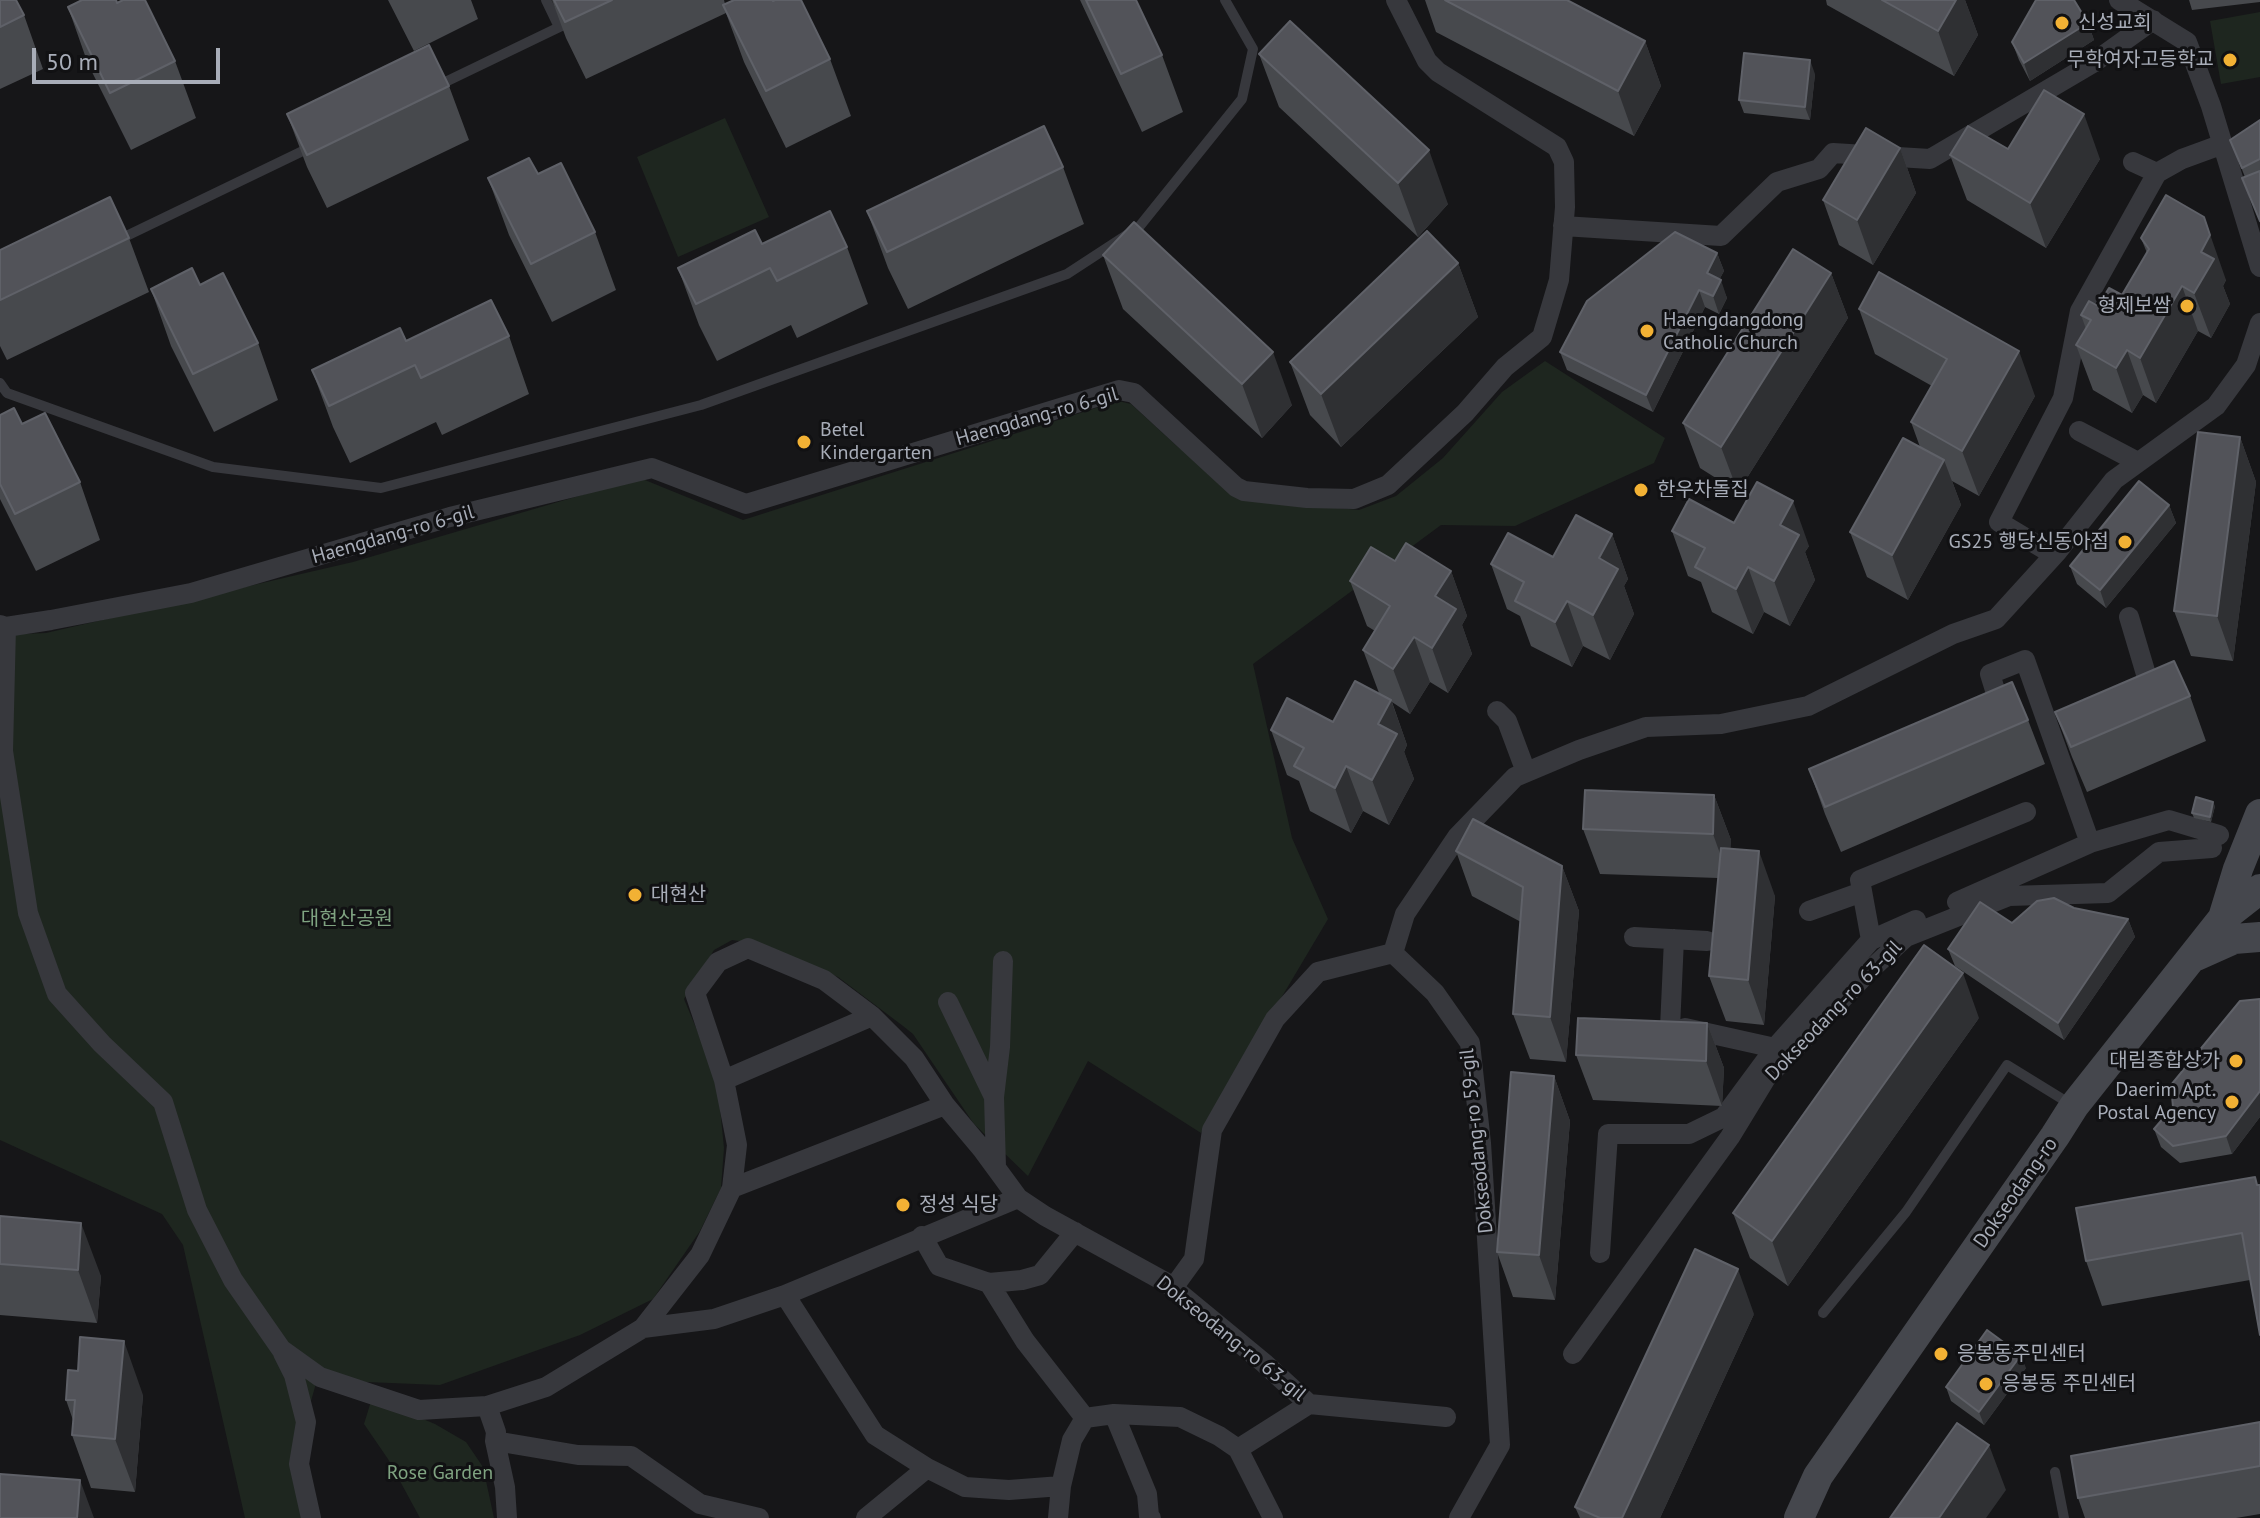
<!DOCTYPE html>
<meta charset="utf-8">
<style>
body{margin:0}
#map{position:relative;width:2260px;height:1518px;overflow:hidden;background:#161618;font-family:"PT Sans",sans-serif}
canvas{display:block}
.scale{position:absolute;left:32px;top:48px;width:188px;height:36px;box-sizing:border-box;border:4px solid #a8adb8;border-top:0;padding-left:10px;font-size:24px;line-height:28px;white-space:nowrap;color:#a8adb8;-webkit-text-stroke:6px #111113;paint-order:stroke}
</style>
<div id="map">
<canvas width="2260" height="1518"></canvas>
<div class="scale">50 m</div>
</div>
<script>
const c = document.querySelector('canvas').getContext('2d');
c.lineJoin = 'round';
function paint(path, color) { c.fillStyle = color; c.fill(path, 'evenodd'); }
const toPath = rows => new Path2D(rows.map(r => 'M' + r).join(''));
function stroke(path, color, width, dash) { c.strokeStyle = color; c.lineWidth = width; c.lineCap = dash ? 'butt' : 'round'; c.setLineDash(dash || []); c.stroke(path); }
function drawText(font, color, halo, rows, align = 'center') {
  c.font = font + ' "PT Sans","Noto Sans KR",sans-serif'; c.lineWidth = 6; c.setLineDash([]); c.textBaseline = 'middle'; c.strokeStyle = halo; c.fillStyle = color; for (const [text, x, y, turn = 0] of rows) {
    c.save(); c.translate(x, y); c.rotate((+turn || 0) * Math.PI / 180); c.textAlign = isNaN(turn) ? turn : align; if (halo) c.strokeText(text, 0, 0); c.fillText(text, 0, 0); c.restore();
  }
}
paint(toPath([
 [2260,12,2260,77,2221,84,2210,21],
 [725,118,769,217,678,257,637,157],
 [1545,361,1665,438,1654,463,1515,526,1441,525,1253,664,1292,838,1328,919,1201,1133,1088,1061,1028,1176,974,1124,913,1034,903,1026,838,977,755,943,732,940,714,950,684,999,717,1078,724,1148,721,1188,700,1231,653,1299,580,1335,440,1385,317,1380,293,1464,306,1518,245,1518,183,1245,162,1214,0,1140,0,635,46,633,353,562,640,478,743,520,1118,401,1131,404,1178,447,1254,500,1359,510,1396,496,1443,458,1502,392],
 [372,1398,435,1424,466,1442,483,1467,494,1518,420,1518,388,1459,364,1424]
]), '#1e261f');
stroke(toPath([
 [546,0,559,27],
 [437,86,574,20],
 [116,241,311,147],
 [0,383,7,393,213,467,381,488,701,405,1067,274,1139,227,1242,99,1253,49,1225,0],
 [1823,1313,1906,1212,2007,1065,2072,1105],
 [2055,1472,2064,1518]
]), '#37383d', 10);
stroke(toPath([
 [2119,0,2187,42,2211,106,2260,267],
 [2133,162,2157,173],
 [1563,226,1721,236,1777,182,1819,169,1833,153,1930,159,2093,63,2153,20],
 [2079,431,2138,462],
 [2054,555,1999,522,2063,398,2080,311,2157,173,2182,159,2223,144],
 [2129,617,2151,691,2145,694],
 [0,625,6,627,51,620,191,593,450,517,652,468,746,504,1119,390,1134,393,1236,487,1244,491,1307,498,1354,499,1388,485,1465,413,1505,367,1542,337,1559,280,1565,207,1564,162,1557,147,1438,72,1427,61,1396,0],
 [6,627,3,751,28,913,57,994,102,1044,163,1102,197,1210,233,1280,281,1349,320,1377,419,1410,487,1406,546,1387,643,1328,700,1255,732,1188,737,1145,724,1080,695,993,718,962,748,948,824,980,872,1016,914,1058,945,1105,982,1149,1018,1198,1045,1216,1167,1283,1264,1363,1309,1404,1446,1417],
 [1986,708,1999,703,1990,674,2025,660,2090,843],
 [1497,711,1507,721,1526,772],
 [1957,902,2090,843,2169,820,2219,835],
 [1809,911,1862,892],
 [1634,937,1707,941],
 [1871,940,1860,880,2026,812],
 [948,1002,994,1097,996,1167],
 [1670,1028,1674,939],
 [1685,1028,1775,1048],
 [724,1080,872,1016],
 [994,1097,1000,1047,1003,961],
 [732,1188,945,1105],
 [922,1236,939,1266,989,1283,1025,1341,1085,1418],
 [1600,1253,1608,1134,1689,1134,1724,1117,1775,1048,1871,940,1916,920],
 [989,1283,1022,1280,1040,1275,1075,1232],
 [1173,1288,1194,1259,1212,1130,1275,1019,1318,972,1393,953],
 [785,1295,875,1435,927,1468,965,1487,1009,1490,1061,1486,1072,1440,1085,1418],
 [643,1328,714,1319,785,1295,1018,1198],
 [283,1353,294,1375,306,1422,299,1464,311,1518],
 [1573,1354,1730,1137,1766,1078,1868,972,1906,937,2009,896,2108,893,2159,852,2212,848],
 [487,1406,496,1432,495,1441,505,1487,507,1518],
 [1114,1414,1147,1494,1149,1516,1151,1518],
 [1085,1418,1114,1414,1180,1417,1219,1436,1238,1449,1273,1518],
 [495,1441,578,1455,631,1456,700,1504,759,1518],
 [1238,1449,1309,1404],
 [866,1518,927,1468],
 [1058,1518,1061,1486],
 [1459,1518,1500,1445,1481,1143,1470,1043,1435,993,1393,953,1405,914,1457,837,1515,777,1579,750,1646,727,1721,724,1808,706,1953,634,1996,619,2057,552,2114,480,2216,406,2246,365,2260,323]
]), '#37383d', 20);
stroke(toPath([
 [2223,918,2238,869,2260,814],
 [2196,956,2234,939,2260,937],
 [1799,1518,1818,1476,2055,1136,2074,1106,2223,918,2260,889]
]), '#45474d', 30);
paint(toPath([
 [0,0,24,15,43,69,0,89],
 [388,0,471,0,478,19,414,51],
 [552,0,724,0,725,4,830,59,851,116,786,148,744,62,726,13,586,79,566,38],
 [1080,0,1136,0,1162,55,1183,112,1142,132],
 [1425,0,1567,0,1645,41,1661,86,1634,136,1436,32],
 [1826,0,1965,0,1978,35,1954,76,1827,5],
 [2189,0,2260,0,2260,2,2192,10],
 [117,3,175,61,196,118,131,150,88,64,68,7],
 [2088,23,2094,40,2030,81,2019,60,2012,42],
 [1259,54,1448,204,1418,237,1279,107],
 [1815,74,1810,120,1744,113,1739,100],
 [449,86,469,140,327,208,307,167,287,114],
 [2260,120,2260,223,2245,177,2230,140],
 [1900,148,1916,193,1873,265,1839,245,1823,200],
 [2008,149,2100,159,2046,248,1967,200,1950,155],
 [1063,167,1084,224,908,309,888,268,867,211],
 [538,174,595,232,616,290,552,322,509,235,488,178],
 [129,238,149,292,7,360,0,346,0,250],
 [2141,238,2226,280,2223,286,2230,304,2211,338,2198,331,2156,403,2143,395,2132,413,2093,390,2076,345,2086,329,2081,315,2122,295,2147,253],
 [762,244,847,247,868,304,797,338,791,325,717,361,699,325,678,268],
 [1717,253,1724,271,1719,280,1727,298,1719,314,1705,307,1653,412,1567,370,1560,352],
 [1103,255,1292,405,1262,438,1123,309],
 [1458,263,1478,317,1341,447,1310,415,1290,362],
 [1831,273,1848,318,1738,492,1700,468,1683,423],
 [200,285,258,343,278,400,214,432,171,346,151,289],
 [1859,309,2035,396,1979,496,1952,481,1961,505,1908,600,1867,577,1850,532,1920,447,1911,422,1932,386,1875,354],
 [509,336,529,394,442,435,436,422,350,463,333,427,312,370],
 [0,415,22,424,80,482,100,540,36,571,0,499],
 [2240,437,2256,482,2233,661,2191,656,2174,611],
 [2169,505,2176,523,2106,608,2077,584,2070,566],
 [1734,523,1809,546,1805,552,1815,580,1790,626,1764,612,1753,634,1712,612,1701,582,1688,576,1672,531],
 [1612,534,1628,579,1624,586,1634,614,1610,660,1583,646,1572,667,1531,646,1520,616,1507,609,1491,564,1553,557],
 [1395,561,1451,571,1467,616,1462,625,1472,654,1448,693,1430,682,1410,714,1392,702,1407,745,1404,752,1414,779,1389,825,1363,811,1351,833,1310,811,1299,781,1287,775,1271,730,1333,722,1379,693,1363,650,1375,631,1367,626,1350,581],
 [2190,696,2206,741,2087,792,2072,757,2055,712],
 [2028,720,2045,764,1841,852,1825,814,1809,769],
 [1714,795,1731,840,1730,849,1775,896,1764,1025,1726,1021,1709,976,1718,878,1600,874,1583,829],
 [2215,806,2211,822,2194,818,2192,813],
 [1456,851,1562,866,1579,911,1566,1062,1530,1059,1513,1014,1521,922,1472,896],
 [2074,908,2128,919,2135,937,2064,1040,1955,966,1948,949,2012,923],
 [2260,999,2260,1117,2232,1154,2180,1163,2161,1147,2154,1129],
 [1979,1018,1788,1286,1750,1258,1733,1213],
 [1707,1023,1724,1068,1722,1106,1593,1100,1576,1055],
 [1554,1076,1570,1121,1555,1300,1513,1297,1497,1252],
 [2255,1177,2250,1280,2102,1306,2086,1261],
 [0,1216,101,1276,97,1323,0,1315],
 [1754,1314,1660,1518,1580,1518,1575,1507],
 [2026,1368,1984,1425,1951,1401,1946,1387],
 [143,1395,135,1492,91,1488,72,1435,73,1420,66,1400],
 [2260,1422,2260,1514,2236,1518,2085,1518,2078,1498]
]), '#47494d');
paint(toPath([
 [1956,0,1965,0,1978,35,1954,76,1938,31],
 [2088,23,2094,40,2030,81,2024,63],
 [1645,41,1661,86,1634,136,1618,91],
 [1810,60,1815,74,1810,120,1805,107],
 [2084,114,2100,159,2046,248,2030,203],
 [1900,148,1916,193,1873,265,1857,220],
 [1429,150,1448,204,1418,237,1398,183],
 [2204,217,2226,280,2223,286,2230,304,2211,338,2194,293,2201,252],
 [1717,253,1724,271,1713,291,1707,273],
 [1458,263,1478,317,1341,447,1321,394],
 [1831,273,1848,318,1738,492,1721,447],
 [1721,280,1727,298,1719,314,1713,296],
 [2182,286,2198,331,2156,403,2140,358],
 [1699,290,1705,307,1653,412,1646,395],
 [2127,350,2143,395,2132,413,2116,368],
 [2019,351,2035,396,1979,496,1962,451],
 [1273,352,1292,405,1262,438,1242,384],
 [2240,437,2256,482,2233,661,2217,616],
 [1944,460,1961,505,1908,600,1892,555],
 [1793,501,1809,546,1805,552,1815,580,1790,626,1774,581,1780,525],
 [2169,505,2176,523,2106,608,2100,590],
 [1612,534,1628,579,1624,586,1634,614,1610,660,1593,615,1599,558],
 [1748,567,1764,612,1753,634,1736,589],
 [1451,571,1467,616,1462,625,1472,654,1448,693,1432,648,1435,596],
 [1567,601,1583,646,1572,667,1555,622],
 [1414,637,1430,682,1410,714,1393,669],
 [1391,700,1407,745,1404,751,1414,779,1389,825,1372,780,1378,724],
 [1346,766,1363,811,1351,833,1335,788],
 [1714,795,1731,840,1729,879,1713,834],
 [2213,802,2215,806,2211,822,2210,817],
 [1759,851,1775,896,1764,1025,1748,980],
 [1562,866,1579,911,1566,1062,1550,1017],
 [2128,919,2135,937,2064,1040,2058,1023],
 [1963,973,1979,1018,1788,1286,1772,1241],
 [1707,1023,1724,1068,1722,1106,1706,1061],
 [1554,1076,1570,1121,1555,1300,1539,1255],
 [2260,1091,2260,1117,2232,1154,2226,1136],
 [81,1223,101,1276,97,1323,78,1270],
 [1738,1269,1754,1314,1660,1518,1622,1518],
 [124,1341,143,1395,135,1492,115,1439],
 [2021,1355,2026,1368,1984,1425,1979,1412],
 [1989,1445,2006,1490,1986,1518,1939,1518],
 [80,1480,94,1518,77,1518]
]), '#2f3033');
const building = toPath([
 [0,0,16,0,24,15,0,27,0,0],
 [82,0,116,0,117,3,123,0,145,0,175,61,110,93,68,7,82,0],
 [554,0,612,0,565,22,554,0],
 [734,0,772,0,773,1,775,0,801,0,830,59,766,91,723,5,734,0],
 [1086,0,1136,0,1162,55,1121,74,1086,0],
 [1445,0,1567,0,1645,41,1618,91,1445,0],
 [1882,0,1956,0,1938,31,1882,0],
 [2036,0,2074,0,2088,23,2024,63,2012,42,2036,0],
 [1290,21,1429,150,1398,183,1259,54,1290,21],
 [429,45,449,86,307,155,287,114,429,45],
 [1744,53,1810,60,1805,107,1739,100,1744,53],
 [2044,90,2084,114,2030,203,1950,155,1968,126,2008,149,2044,90],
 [2260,120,2260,159,2242,168,2230,140,2260,120],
 [1044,126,1063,167,887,252,867,211,1044,126],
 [1866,128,1900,148,1857,220,1823,200,1866,128],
 [529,158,538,174,561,163,595,232,531,264,488,178,529,158],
 [2260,171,2260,221,2242,178,2260,171],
 [2166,195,2204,217,2210,235,2201,252,2214,259,2194,293,2182,286,2140,358,2127,350,2116,368,2076,345,2091,320,2081,315,2089,301,2098,306,2109,288,2122,295,2149,249,2141,238,2166,195],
 [110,197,129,238,0,300,0,250,110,197],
 [830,211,847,247,777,281,770,268,696,304,678,268,755,230,762,244,830,211],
 [1134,222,1273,352,1242,384,1103,255,1134,222],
 [1427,231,1458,263,1321,394,1290,362,1427,231],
 [1675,232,1717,253,1707,273,1721,280,1713,296,1699,290,1646,395,1560,352,1587,301,1675,232],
 [1793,249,1831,273,1721,447,1683,423,1793,249],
 [192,268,200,285,223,273,258,343,193,374,151,289,192,268],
 [1879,272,2019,351,1962,451,1911,422,1947,359,1859,309,1879,272],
 [491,300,509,336,421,378,415,365,329,406,312,370,400,328,406,341,491,300],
 [14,408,22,424,45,413,80,482,15,514,0,484,0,415,14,408],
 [2198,432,2240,437,2217,616,2174,611,2198,432],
 [1903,438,1944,460,1892,555,1850,532,1903,438],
 [2139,481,2169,505,2100,590,2070,566,2139,481],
 [1757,482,1793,501,1780,525,1799,535,1774,581,1748,567,1736,589,1695,567,1705,548,1672,531,1689,499,1734,523,1757,482],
 [1576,515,1612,534,1599,558,1618,569,1593,615,1567,601,1555,622,1515,601,1524,582,1491,564,1508,533,1553,557,1576,515],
 [1406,543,1451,571,1435,596,1456,609,1432,648,1414,637,1393,669,1363,650,1390,606,1350,581,1371,547,1395,561,1406,543],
 [2174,661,2190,696,2071,747,2055,712,2174,661],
 [1355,681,1391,700,1378,724,1397,734,1372,780,1346,766,1335,788,1294,766,1304,748,1271,730,1287,698,1333,722,1355,681],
 [2012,682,2028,720,1825,807,1809,769,2012,682],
 [1585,790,1714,795,1713,834,1583,829,1585,790],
 [2196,797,2213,802,2210,817,2192,813,2196,797],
 [1473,819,1562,866,1550,1017,1513,1014,1523,887,1456,851,1473,819],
 [1721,848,1759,851,1748,980,1709,976,1721,848],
 [2054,898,2074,908,2128,919,2058,1023,1948,949,1980,902,2012,923,2037,901,2054,898],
 [1924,945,1963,973,1772,1241,1733,1213,1924,945],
 [2260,999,2260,1091,2226,1136,2173,1146,2154,1129,2173,1107,2171,1085,2240,1001,2260,999],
 [1578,1018,1707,1023,1706,1061,1576,1055,1578,1018],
 [1511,1072,1554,1076,1539,1255,1497,1252,1511,1072],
 [2255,1177,2257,1185,2260,1185,2260,1335,2242,1233,2086,1261,2076,1208,2255,1177],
 [0,1216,81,1223,78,1270,0,1264,0,1216],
 [1695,1249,1738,1269,1622,1518,1600,1518,1575,1507,1695,1249],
 [1987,1330,2021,1355,1979,1412,1946,1387,1987,1330],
 [80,1337,124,1341,115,1439,72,1435,75,1400,66,1400,68,1370,78,1371,80,1337],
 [2260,1422,2260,1466,2078,1498,2071,1456,2260,1422],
 [1957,1423,1989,1445,1939,1518,1890,1518,1957,1423],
 [0,1474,80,1480,77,1518,0,1518,0,1474]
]);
paint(building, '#525359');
stroke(building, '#5f6168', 2);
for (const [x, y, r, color] of [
 [2062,23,8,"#f2b134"],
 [2230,60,8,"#f2b134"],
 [2187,306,8,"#f2b134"],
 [1647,331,8,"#f2b134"],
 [804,442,8,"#f2b134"],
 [1641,490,8,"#f2b134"],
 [2125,542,8,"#f2b134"],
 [635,895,8,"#f2b134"],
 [2236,1061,8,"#f2b134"],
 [2232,1102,8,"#f2b134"],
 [903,1205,8,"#f2b134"],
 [1941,1354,8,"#f2b134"],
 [1986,1384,8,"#f2b134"]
]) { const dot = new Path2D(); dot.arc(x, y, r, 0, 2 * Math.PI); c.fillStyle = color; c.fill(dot); stroke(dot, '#111113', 3); }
drawText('20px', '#a8adb8', '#111113', [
 ["신성교회",2078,23],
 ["무학여자고등학교",2214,60,"right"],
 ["형제보쌈",2171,306,"right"],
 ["Haengdangdong",1663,320],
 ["Catholic Church",1663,343],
 ["Betel",820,430],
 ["Kindergarten",820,453],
 ["한우차돌집",1657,490],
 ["GS25 행당신동아점",2109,542,"right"],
 ["대현산",651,895],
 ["대림종합상가",2220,1061,"right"],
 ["Daerim Apt.",2216,1090,"right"],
 ["Postal Agency",2216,1113,"right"],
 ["정성 식당",919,1205],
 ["응봉동주민센터",1957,1354],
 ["응봉동 주민센터",2002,1384]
], 'left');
drawText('20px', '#a8adb8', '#111113', [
 ["Haengdang-ro 6-gil",1037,417,-16],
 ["Haengdang-ro 6-gil",393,535,-16],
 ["Dokseodang-ro 63-gil",1834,1011,-46],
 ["Dokseodang-ro 59-gil",1477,1141,-96],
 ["Dokseodang-ro",2016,1193,-55],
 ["Dokseodang-ro 63-gil",1231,1339,39]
]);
drawText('20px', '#7fa381', '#111113', [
 ["대현산공원",347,919],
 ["Rose Garden",440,1473]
]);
</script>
